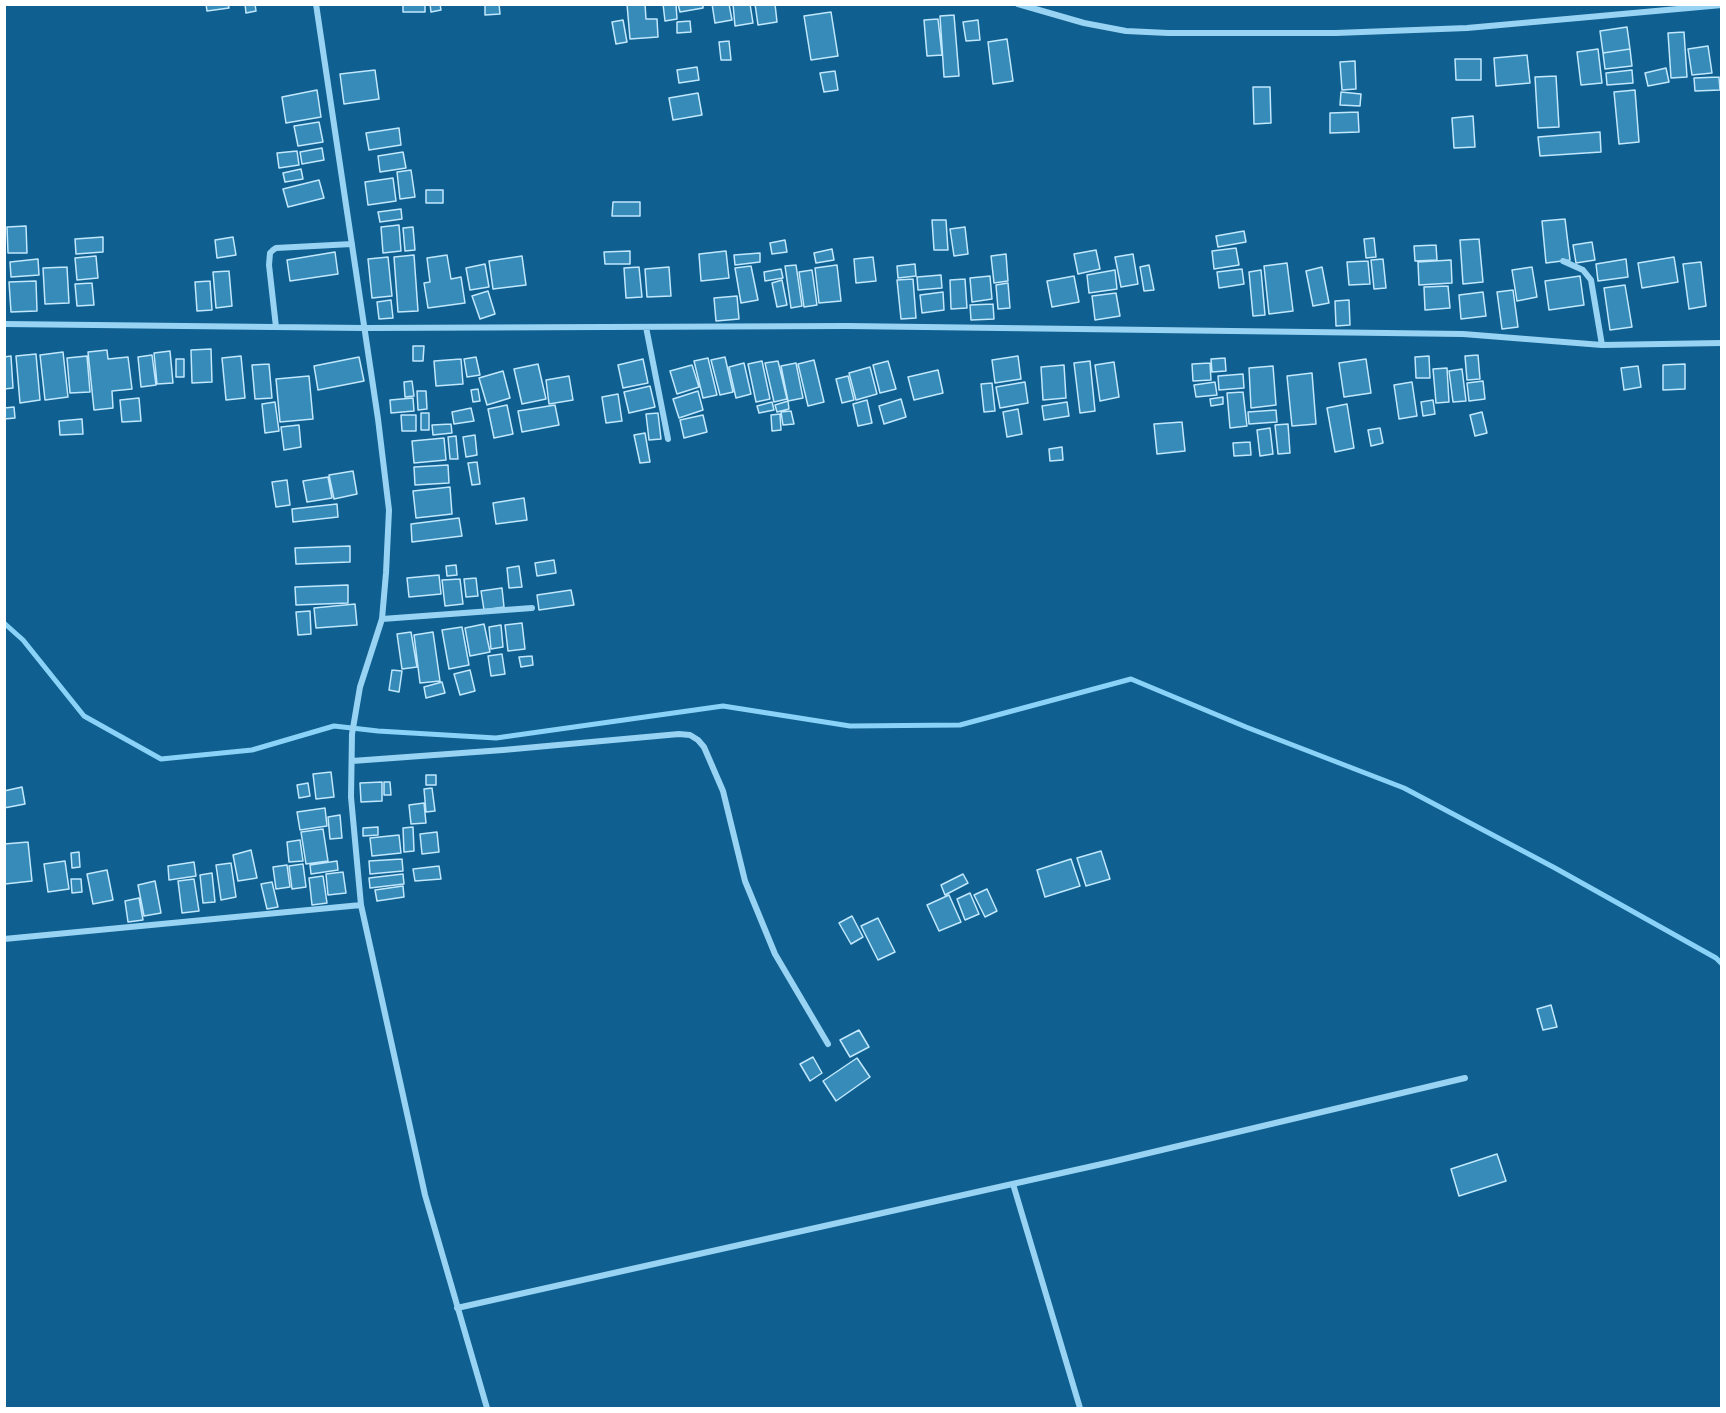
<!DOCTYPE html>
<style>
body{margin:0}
#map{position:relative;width:1726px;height:1413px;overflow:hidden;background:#0f6090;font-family:Jost,sans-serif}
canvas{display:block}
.frame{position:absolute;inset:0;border:6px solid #fff;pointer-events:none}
</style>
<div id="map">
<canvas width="1726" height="1413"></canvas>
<div class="frame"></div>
</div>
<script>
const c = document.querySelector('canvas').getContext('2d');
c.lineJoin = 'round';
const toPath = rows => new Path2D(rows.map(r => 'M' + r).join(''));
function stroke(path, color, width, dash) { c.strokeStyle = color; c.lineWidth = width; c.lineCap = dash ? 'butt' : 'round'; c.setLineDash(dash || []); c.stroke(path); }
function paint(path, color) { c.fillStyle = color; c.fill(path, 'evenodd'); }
stroke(toPath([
 [4,623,23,640,84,716,161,759,252,750,334,726,378,731,496,738,723,706,850,726,960,725,1131,679,1246,727,1404,788,1555,868,1716,958,1722,964]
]), '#8ad2f7', 5);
const building = toPath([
 [206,4,228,4,229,8,207,11,206,4],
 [245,4,255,4,256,11,246,13,245,4],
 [403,4,425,4,425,12,403,12,403,4],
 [430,4,440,4,441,10,431,12,430,4],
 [485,4,499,4,500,14,485,15,485,4],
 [627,4,645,4,646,19,657,19,658,37,630,39,627,4],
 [663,4,676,4,677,19,665,21,663,4],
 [678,4,703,4,703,8,680,12,678,4],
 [712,4,729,4,732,20,715,23,712,4],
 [733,4,750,4,753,23,735,26,733,4],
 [755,4,775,4,777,22,758,25,755,4],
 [831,12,838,56,811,60,804,16,831,12],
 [954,15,959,76,944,77,940,16,954,15],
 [938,19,942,55,927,56,924,20,938,19],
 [623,20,627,42,616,44,612,22,623,20],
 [978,20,980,40,966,41,963,22,978,20],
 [690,21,691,32,677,33,677,22,690,21],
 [1627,27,1630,49,1603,53,1600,31,1627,27],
 [1684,32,1687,77,1671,78,1668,33,1684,32],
 [1007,39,1013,81,993,84,988,42,1007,39],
 [729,41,731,60,721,60,719,42,729,41],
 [1708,46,1712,73,1692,75,1688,49,1708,46],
 [1598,49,1602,83,1581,85,1577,52,1598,49],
 [1630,49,1632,66,1605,69,1603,53,1630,49],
 [1527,55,1530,83,1496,86,1494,58,1527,55],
 [1455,59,1481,59,1481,80,1456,80,1455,59],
 [1355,61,1356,89,1342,90,1340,62,1355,61],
 [697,67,699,80,679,83,677,70,697,67],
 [1666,68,1669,82,1648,86,1645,73,1666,68],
 [375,70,379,99,344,104,340,74,375,70],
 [1632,70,1633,83,1607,85,1606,73,1632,70],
 [835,71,838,90,824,92,820,73,835,71],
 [1556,76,1559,127,1538,128,1535,77,1556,76],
 [1719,77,1720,90,1695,91,1694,78,1719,77],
 [1253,87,1270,87,1271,123,1254,124,1253,87],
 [317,90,321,117,286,123,282,97,317,90],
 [1635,90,1639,142,1619,144,1614,92,1635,90],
 [1341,92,1361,94,1360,106,1340,105,1341,92],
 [698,93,702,115,673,120,669,98,698,93],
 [1358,112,1359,132,1330,133,1330,113,1358,112],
 [1473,116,1475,147,1454,148,1452,118,1473,116],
 [319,122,323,142,298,146,294,126,319,122],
 [399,128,401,145,369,150,366,133,399,128],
 [1600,132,1601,152,1540,156,1538,137,1600,132],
 [322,148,324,160,302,164,300,152,322,148],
 [297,151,299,165,279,168,277,153,297,151],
 [403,152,406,168,380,172,378,156,403,152],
 [301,169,303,179,285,182,283,173,301,169],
 [411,170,415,197,400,199,397,172,411,170],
 [393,178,396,201,368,205,365,182,393,178],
 [319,180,324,198,288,207,283,189,319,180],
 [426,190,443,190,443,203,426,203,426,190],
 [613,202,640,202,640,216,612,216,613,202],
 [401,209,402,219,380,222,378,212,401,209],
 [1565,219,1570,260,1546,263,1542,221,1565,219],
 [932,220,946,220,948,250,934,250,932,220],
 [399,225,401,251,383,253,381,227,399,225],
 [26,226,27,253,8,253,7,227,26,226],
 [413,227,415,250,405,251,403,228,413,227],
 [965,227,968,254,954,256,950,229,965,227],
 [1244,231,1246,242,1218,247,1216,236,1244,231],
 [103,237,103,252,76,254,75,239,103,237],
 [233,237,236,255,217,258,215,240,233,237],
 [1374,238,1376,257,1366,258,1364,239,1374,238],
 [1479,239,1483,282,1463,284,1460,240,1479,239],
 [785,240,787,252,772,254,770,243,785,240],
 [1592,242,1595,260,1576,263,1573,245,1592,242],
 [1436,245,1437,260,1415,261,1414,246,1436,245],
 [1236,248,1239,265,1214,269,1212,251,1236,248],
 [832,249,834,260,816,263,814,253,832,249],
 [1096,250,1100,269,1078,274,1074,254,1096,250],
 [630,251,630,264,605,264,604,252,630,251],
 [726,251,729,278,701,281,699,254,726,251],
 [335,252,338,274,290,281,287,260,335,252],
 [760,253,760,262,735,265,734,255,760,253],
 [1006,254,1008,281,994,283,991,256,1006,254],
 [1133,254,1138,284,1121,287,1115,257,1133,254],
 [414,255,418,311,398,312,394,257,414,255],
 [447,255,451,279,461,277,465,303,428,308,424,283,430,282,427,258,447,255],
 [96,256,98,278,77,280,75,258,96,256],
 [522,256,526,285,493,289,489,261,522,256],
 [388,257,392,296,372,298,368,259,388,257],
 [873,257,876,281,856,283,854,259,873,257],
 [1674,257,1678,282,1642,288,1638,263,1674,257],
 [38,259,39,275,11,277,10,262,38,259],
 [1383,259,1386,288,1374,289,1371,260,1383,259],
 [1626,259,1628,277,1598,281,1596,264,1626,259],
 [1451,260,1452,283,1419,285,1418,262,1451,260],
 [1368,261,1370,284,1349,285,1347,262,1368,261],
 [1701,262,1706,306,1689,309,1683,264,1701,262],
 [1287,263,1293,311,1269,314,1264,266,1287,263],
 [485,264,489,287,470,290,466,268,485,264],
 [915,264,916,276,898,278,897,266,915,264],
 [796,265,802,306,791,308,785,266,796,265],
 [837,265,841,301,819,303,815,268,837,265],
 [1149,265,1154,290,1144,291,1140,267,1149,265],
 [751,266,758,300,741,303,735,268,751,266],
 [67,267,69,303,45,304,43,268,67,267],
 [639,267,642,297,626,298,624,268,639,267],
 [669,267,671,296,647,297,645,269,669,267],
 [1322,267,1329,303,1313,306,1306,271,1322,267],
 [1532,267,1537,297,1517,301,1512,270,1532,267],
 [781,269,783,278,765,281,764,272,781,269],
 [1242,269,1244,284,1219,288,1217,272,1242,269],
 [812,270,817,305,804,307,799,272,812,270],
 [1115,270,1117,289,1089,293,1087,275,1115,270],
 [1261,270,1265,315,1253,316,1249,272,1261,270],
 [229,271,232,306,216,308,213,272,229,271],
 [941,275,942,288,918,290,917,277,941,275],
 [990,276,992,299,972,302,970,278,990,276],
 [1074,276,1079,302,1052,307,1047,281,1074,276],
 [1580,276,1584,305,1549,310,1545,281,1580,276],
 [913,279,916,318,901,319,897,280,913,279],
 [965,279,967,308,951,309,950,280,965,279],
 [782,280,787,305,777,307,772,283,782,280],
 [36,281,37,311,11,312,9,282,36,281],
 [210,281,212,310,197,311,195,282,210,281],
 [92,283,94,305,77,306,75,284,92,283],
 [1008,283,1010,308,998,309,996,285,1008,283],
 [1625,285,1632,327,1610,330,1604,288,1625,285],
 [1448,286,1450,308,1425,310,1424,287,1448,286],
 [1513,290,1518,327,1502,329,1497,292,1513,290],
 [488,291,495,314,480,319,472,296,488,291],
 [943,292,944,310,922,313,920,295,943,292],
 [1483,292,1486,316,1461,319,1459,295,1483,292],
 [1116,293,1120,316,1095,320,1092,296,1116,293],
 [737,296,739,319,716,321,714,298,737,296],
 [391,300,393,318,379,319,377,302,391,300],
 [1349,300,1350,325,1336,326,1335,301,1349,300],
 [993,304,994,319,971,320,970,305,993,304],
 [413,346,424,346,423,361,413,361,413,346],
 [211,349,212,382,192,383,191,350,211,349],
 [107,350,108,359,128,357,132,389,112,391,113,408,94,410,88,352,107,350],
 [170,351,173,383,157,384,154,353,170,351],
 [63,352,68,397,45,400,40,355,63,352],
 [36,354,40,400,20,403,16,356,36,354],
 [152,355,156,385,141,387,138,357,152,355],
 [1478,355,1480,379,1467,380,1465,356,1478,355],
 [11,356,13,388,4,389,4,357,11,356],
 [87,356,90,392,70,393,67,358,87,356],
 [241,356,245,398,226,400,222,358,241,356],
 [1018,356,1021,379,995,383,992,360,1018,356],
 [1429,356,1430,378,1416,378,1415,357,1429,356],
 [359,357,364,381,318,390,314,366,359,357],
 [476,357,480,375,467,377,464,359,476,357],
 [725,357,733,392,720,395,711,360,725,357],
 [708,358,717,395,703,398,694,361,708,358],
 [1225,358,1226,371,1212,372,1211,359,1225,358],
 [176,359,184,359,184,377,176,377,176,359],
 [461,359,463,384,436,386,434,361,461,359],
 [643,359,648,383,623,388,618,365,643,359],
 [1366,359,1371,393,1344,397,1339,363,1366,359],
 [814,360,824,402,808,406,798,364,814,360],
 [762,361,770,399,756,402,748,364,762,361],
 [778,361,787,399,774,402,765,363,778,361],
 [888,361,896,389,880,393,873,365,888,361],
 [1090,361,1095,411,1080,413,1074,363,1090,361],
 [1114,362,1119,397,1100,401,1095,365,1114,362],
 [744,363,751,394,736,398,729,367,744,363],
 [796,363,803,398,788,401,781,366,796,363],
 [1210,363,1211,380,1193,381,1192,364,1210,363],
 [269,364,272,398,255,399,252,365,269,364],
 [538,364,546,399,522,404,514,369,538,364],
 [1685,364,1685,389,1663,390,1663,365,1685,364],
 [692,365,699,387,677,394,670,371,692,365],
 [1064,365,1066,398,1043,400,1041,367,1064,365],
 [1273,366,1276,405,1251,408,1249,368,1273,366],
 [1638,366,1641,387,1624,390,1621,368,1638,366],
 [870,367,877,394,856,400,849,373,870,367],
 [1447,368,1449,402,1436,403,1433,369,1447,368],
 [1462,369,1466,401,1453,402,1449,371,1462,369],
 [938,370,943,393,914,400,908,377,938,370],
 [503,371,510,398,487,405,479,378,503,371],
 [1312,373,1316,424,1292,426,1287,376,1312,373],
 [1243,374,1244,388,1219,390,1218,376,1243,374],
 [309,376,313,419,280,422,276,379,309,376],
 [569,376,573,400,549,404,546,380,569,376],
 [848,376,854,400,842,403,836,379,848,376],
 [412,381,414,396,405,397,404,382,412,381],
 [1483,381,1485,399,1469,401,1467,383,1483,381],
 [1025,382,1028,403,1000,408,996,387,1025,382],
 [1215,382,1217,395,1196,397,1194,385,1215,382],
 [1412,382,1417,416,1399,419,1394,385,1412,382],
 [992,383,995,411,984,412,981,384,992,383],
 [650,386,655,407,629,413,624,392,650,386],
 [478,389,480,401,473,402,471,390,478,389],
 [417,391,426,391,427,409,418,410,417,391],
 [698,391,703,410,679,418,673,399,698,391],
 [1243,392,1247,426,1230,428,1227,393,1243,392],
 [618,394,622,421,606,423,602,397,618,394],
 [1223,397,1223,404,1211,406,1210,399,1223,397],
 [139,398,141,421,122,422,120,400,139,398],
 [413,398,414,411,391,413,390,400,413,398],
 [901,399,906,417,884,424,879,406,901,399],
 [867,400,872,423,858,426,853,404,867,400],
 [1433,400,1435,414,1423,416,1421,402,1433,400],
 [788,401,789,409,777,412,775,405,788,401],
 [275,402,279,431,265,433,262,404,275,402],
 [772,402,774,410,759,413,757,406,772,402],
 [1067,402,1069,416,1044,420,1042,406,1067,402],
 [1347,404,1354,448,1335,452,1327,408,1347,404],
 [507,405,513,434,494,438,488,409,507,405],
 [555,405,559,425,522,432,518,411,555,405],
 [14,407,15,418,4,419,4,408,14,407],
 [471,408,474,421,454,424,452,412,471,408],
 [1018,409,1022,434,1007,437,1003,412,1018,409],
 [1276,410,1277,422,1249,424,1248,412,1276,410],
 [791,411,794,424,783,425,781,412,791,411],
 [1482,412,1487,433,1475,436,1470,415,1482,412],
 [421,413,429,413,429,430,421,430,421,413],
 [658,413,661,439,649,440,646,414,658,413],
 [780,414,781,430,772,431,771,415,780,414],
 [401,415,416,415,416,431,402,431,401,415],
 [703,415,707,432,684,438,680,420,703,415],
 [82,419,83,434,60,435,59,421,82,419],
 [1182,422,1185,451,1157,454,1154,424,1182,422],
 [451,424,452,433,433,435,432,425,451,424],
 [1288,424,1290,453,1278,454,1275,425,1288,424],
 [299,425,301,447,284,450,281,427,299,425],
 [1270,428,1273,454,1260,456,1257,430,1270,428],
 [1380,428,1383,443,1371,446,1368,430,1380,428],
 [645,433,650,462,640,463,634,435,645,433],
 [475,435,477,455,466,457,463,437,475,435],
 [456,436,458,459,450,459,448,437,456,436],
 [444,438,446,460,414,463,412,441,444,438],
 [1250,442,1251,455,1234,456,1233,443,1250,442],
 [1062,447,1063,460,1050,461,1049,449,1062,447],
 [477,462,480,484,472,485,468,463,477,462],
 [448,465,449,483,415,485,414,467,448,465],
 [353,471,357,494,334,499,329,475,353,471],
 [328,477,332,498,307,502,303,481,328,477],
 [287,480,290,505,276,507,272,482,287,480],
 [450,487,452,514,416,518,413,491,450,487],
 [524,498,527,520,496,524,493,503,524,498],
 [337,504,338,517,293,522,292,509,337,504],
 [459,518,462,536,412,542,411,524,459,518],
 [350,546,350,562,296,564,295,548,350,546],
 [554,560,556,573,537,576,535,563,554,560],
 [456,565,457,575,447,576,446,566,456,565],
 [519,566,522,587,509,588,507,568,519,566],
 [439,575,441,594,409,597,407,578,439,575],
 [476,578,478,596,466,597,464,579,476,578],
 [460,579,463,604,445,606,442,580,460,579],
 [348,585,348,603,296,605,295,587,348,585],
 [502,588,504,607,484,610,481,591,502,588],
 [571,590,574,605,539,610,537,595,571,590],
 [355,604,357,625,316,628,314,608,355,604],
 [310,611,311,634,298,635,296,612,310,611],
 [522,623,525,649,508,651,505,625,522,623],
 [484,624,490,652,470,656,465,628,484,624],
 [501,625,503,647,491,649,489,627,501,625],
 [462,627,469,665,449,669,442,630,462,627],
 [411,632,417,667,402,669,397,634,411,632],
 [433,632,440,681,420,683,414,635,433,632],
 [502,654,505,674,491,676,488,656,502,654],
 [532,656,533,665,521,667,519,657,532,656],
 [392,670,402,671,399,692,389,690,392,670],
 [470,670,475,691,460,695,454,674,470,670],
 [442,682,445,693,426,698,424,687,442,682],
 [331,772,334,797,316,799,313,774,331,772],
 [426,775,436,775,436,785,426,785,426,775],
 [382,782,382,801,361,802,360,783,382,782],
 [384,782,390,782,391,795,384,795,384,782],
 [308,783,310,796,299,798,297,785,308,783],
 [22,787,25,804,4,808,4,791,22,787],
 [432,788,435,811,426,812,424,789,432,788],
 [424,803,426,823,411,824,409,805,424,803],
 [325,808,327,826,300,830,297,812,325,808],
 [340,815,342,838,330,839,328,817,340,815],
 [378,827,378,835,363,836,363,828,378,827],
 [413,827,414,851,404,852,403,828,413,827],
 [323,829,328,861,306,864,301,832,323,829],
 [437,832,439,852,422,854,420,834,437,832],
 [399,835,401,853,372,856,370,838,399,835],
 [300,840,303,861,289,862,287,842,300,840],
 [28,842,32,881,5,884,4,844,28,842],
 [251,850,257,878,238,881,233,855,251,850],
 [1101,851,1110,879,1086,886,1077,858,1101,851],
 [79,852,80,867,72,868,71,853,79,852],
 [402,859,403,871,370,874,369,861,402,859],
 [1071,859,1080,886,1045,897,1037,870,1071,859],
 [65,861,69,889,48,892,44,864,65,861],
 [337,861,338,870,311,874,310,865,337,861],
 [194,862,196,876,169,880,168,866,194,862],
 [231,863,236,897,221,900,216,865,231,863],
 [303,864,306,887,292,889,289,866,303,864],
 [287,865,290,887,276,889,273,867,287,865],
 [439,866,441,879,415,881,413,869,439,866],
 [107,870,113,900,93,904,87,874,107,870],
 [343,872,346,893,328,895,326,874,343,872],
 [212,873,215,902,203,903,200,875,212,873],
 [403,874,404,884,370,888,369,878,403,874],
 [963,874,968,883,945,895,941,885,963,874],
 [323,876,327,903,312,905,309,878,323,876],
 [71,879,81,879,82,892,72,893,71,879],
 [194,879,199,911,182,913,178,881,194,879],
 [155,881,161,913,144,916,138,885,155,881],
 [272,882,278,907,267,909,261,884,272,882],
 [403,886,404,897,377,901,375,890,403,886],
 [987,889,997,911,985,917,974,895,987,889],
 [970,893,979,914,965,920,957,899,970,893],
 [949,895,961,922,939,931,927,905,949,895],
 [139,898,143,920,128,922,125,901,139,898],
 [852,916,863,937,851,944,839,923,852,916],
 [878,918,895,952,878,960,861,926,878,918],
 [1551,1005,1557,1027,1543,1030,1537,1009,1551,1005],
 [859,1030,869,1047,850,1057,840,1040,859,1030],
 [813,1057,822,1073,810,1081,800,1064,813,1057],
 [857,1058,870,1077,836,1101,823,1081,857,1058],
 [1497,1154,1506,1181,1459,1196,1451,1169,1497,1154]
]);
paint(building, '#378bb9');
stroke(building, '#c1e8fe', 1.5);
stroke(toPath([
 [316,4,378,419,389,510,386,573,382,619,360,687,352,734,351,797,361,905,425,1195,487,1408],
 [1018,4,1084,23,1126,31,1168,33,1336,33,1467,28,1722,5],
 [1563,261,1583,270,1591,280,1602,345],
 [4,324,364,328,847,326,1463,334,1602,345,1722,343],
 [276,327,269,265,270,253,273,250,276,248,352,244],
 [646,327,668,439],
 [382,619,532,608],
 [352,761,503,750,679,734,690,735,698,740,704,747,723,791,745,881,775,954,828,1044],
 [4,939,361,905],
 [1013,1184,1080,1408],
 [457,1308,1111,1162,1465,1078]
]), '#99d3f3', 6);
</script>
